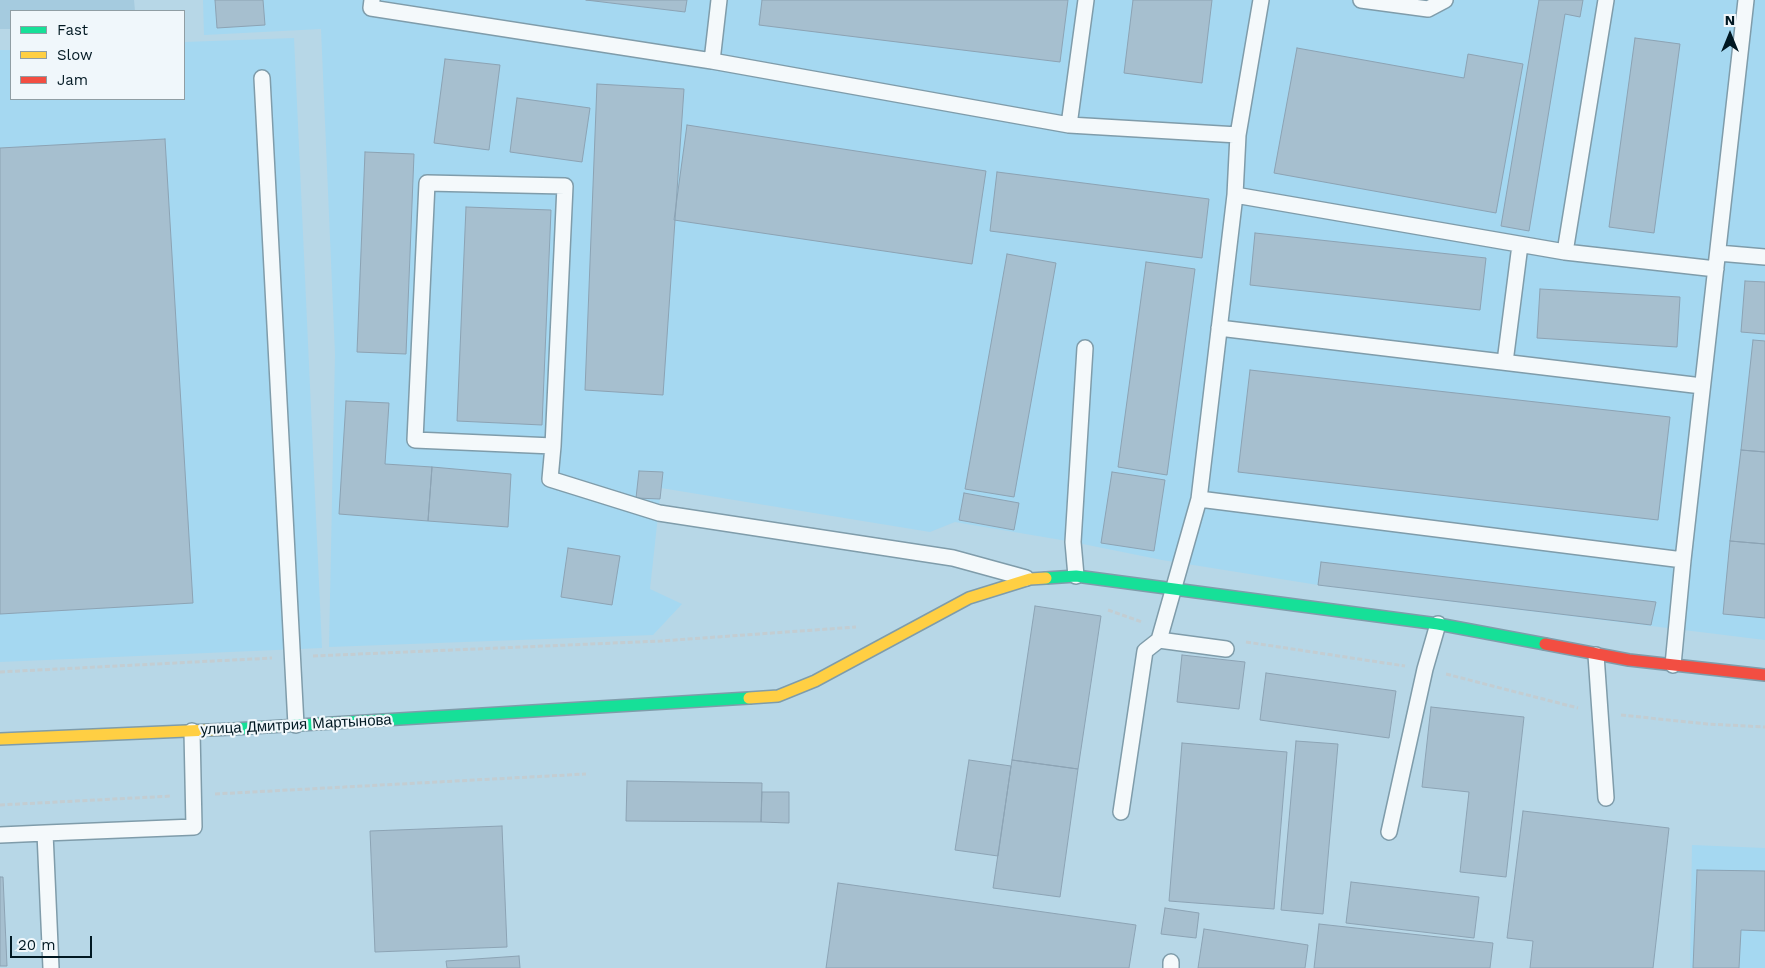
<!DOCTYPE html>
<meta charset="utf-8">
<style>
body{margin:0}
#map{position:relative;width:1765px;height:968px;overflow:hidden;background:#b7d7e7;font-family:"Work Sans",sans-serif}
canvas{display:block}
.legend{position:absolute;left:10px;top:10px;width:175px;height:90px;box-sizing:border-box;background:#f0f7fb;border:1px solid #909ea4;margin:0;padding:6px 9px;list-style:none;font-size:15px;color:#011822}
.legend li{display:flex;align-items:center;gap:10px;height:25px}
.legend b{width:25px;border:1px solid #909ea4}
.north{position:absolute;left:1705px;top:10px;width:50px;height:50px;-webkit-text-stroke:4px #f0f7fb;paint-order:stroke;rotate:0deg;font-size:14px;font-weight:700;line-height:20px;text-align:center;color:#011822}
.north::after{content:'';display:block;margin:auto;width:18px;height:22px;background:#011822;clip-path:polygon(50% 0,100% 100%,50% 72%,0 100%)}
.scale{position:absolute;left:10px;top:936px;width:82px;height:22px;box-sizing:border-box;border:2px solid #011822;border-top:0;padding-left:6px;font-size:15px;line-height:18px;white-space:nowrap;color:#011822;-webkit-text-stroke:4px #f0f7fb;paint-order:stroke}
</style>
<div id="map">
<canvas width="1765" height="968"></canvas>
<ul class="legend">
<li><b style="height:6px;background:#16e098"></b>Fast</li>
<li><b style="height:6px;background:#ffcf43"></b>Slow</li>
<li><b style="height:6px;background:#f24e42"></b>Jam</li>
</ul>
<div class="north">N</div>
<div class="scale">20 m</div>
</div>
<script>
const c = document.querySelector('canvas').getContext('2d');
c.lineJoin = 'round';
function paint(path, color) { c.fillStyle = color; c.fill(path, 'evenodd'); }
const toPath = rows => new Path2D(rows.map(r => 'M' + r).join(''));
function stroke(path, color, width, dash) { c.strokeStyle = color; c.lineWidth = width; c.lineCap = dash ? 'butt' : 'round'; c.setLineDash(dash || []); c.stroke(path); }
function drawText(font, color, halo, rows, align = 'center') {
  c.font = font + ' "Work Sans",sans-serif'; c.lineWidth = 4.5; c.setLineDash([]); c.textBaseline = 'middle'; c.strokeStyle = halo; c.fillStyle = color; for (const [text, x, y, turn = 0] of rows) {
    c.save(); c.translate(x, y); c.rotate((+turn || 0) * Math.PI / 180); c.textAlign = isNaN(turn) ? turn : align; if (halo) c.strokeText(text, 0, 0); c.fillText(text, 0, 0); c.restore();
  }
}
paint(toPath([
 [203,0,1765,0,1765,640,1318,585,1162,560,1073,542,955,522,930,532,661,488,650,589,682,604,653,635,329,647,335,354,321,29,204,35],
 [294,38,322,648,0,662,0,50,11,50,11,99,184,99,184,42],
 [1692,845,1765,848,1765,968,1690,968]
]), '#a5d8f1');
paint(toPath([
 [0,0,134,0,135,11,11,11,11,29,0,29]
]), '#a5cbdf');
const building = toPath([
 [215,0,263,0,265,25,217,28,215,0],
 [586,0,687,0,685,12,586,0],
 [762,0,1068,0,1060,62,759,25,762,0],
 [1133,0,1212,0,1202,83,1124,73,1133,0],
 [1539,0,1583,0,1580,17,1565,14,1529,231,1501,226,1539,0],
 [1635,38,1680,44,1654,233,1609,227,1635,38],
 [1297,48,1464,78,1468,54,1523,64,1496,213,1274,173,1297,48],
 [445,59,500,65,489,150,434,143,445,59],
 [597,84,684,89,663,395,585,390,597,84],
 [517,98,590,108,582,162,510,152,517,98],
 [687,125,986,171,972,264,674,220,687,125],
 [165,139,193,603,0,614,0,148,165,139],
 [365,152,414,154,406,354,357,352,365,152],
 [997,172,1209,199,1202,258,990,231,997,172],
 [466,207,551,210,542,425,457,421,466,207],
 [1255,233,1486,258,1480,310,1250,285,1255,233],
 [1007,254,1056,263,1014,497,965,489,1007,254],
 [1146,262,1195,269,1167,475,1118,467,1146,262],
 [1745,281,1765,282,1765,334,1741,332,1745,281],
 [1540,289,1680,297,1677,347,1537,338,1540,289],
 [1753,340,1765,341,1765,452,1741,450,1753,340],
 [1250,370,1670,417,1658,520,1238,472,1250,370],
 [346,401,389,403,385,464,432,467,428,521,339,514,346,401],
 [1741,450,1765,452,1765,544,1730,541,1741,450],
 [432,467,511,474,508,527,428,521,432,467],
 [639,471,663,472,660,499,636,498,639,471],
 [1112,472,1165,480,1154,551,1101,543,1112,472],
 [964,493,1019,503,1014,530,959,520,964,493],
 [1730,541,1765,544,1765,618,1723,614,1730,541],
 [568,548,620,556,612,605,561,597,568,548],
 [1321,562,1656,602,1651,625,1318,585,1321,562],
 [1035,606,1101,616,1078,769,1012,760,1035,606],
 [1182,655,1245,662,1239,709,1177,702,1182,655],
 [1266,673,1396,691,1389,738,1260,720,1266,673],
 [1431,707,1524,717,1506,877,1460,872,1469,792,1422,787,1431,707],
 [1296,741,1338,744,1323,914,1281,910,1296,741],
 [1182,743,1287,752,1274,909,1169,901,1182,743],
 [969,760,1011,766,998,856,955,850,969,760],
 [1012,760,1078,769,1060,897,993,888,1012,760],
 [627,781,762,783,761,822,626,821,627,781],
 [762,792,789,792,789,823,761,822,762,792],
 [1523,811,1669,828,1653,968,1530,968,1533,941,1507,938,1523,811],
 [502,826,507,947,375,952,370,831,502,826],
 [1697,870,1765,871,1765,931,1741,930,1739,968,1693,968,1697,870],
 [0,877,3,877,7,966,0,966,0,877],
 [1351,882,1479,897,1474,938,1346,923,1351,882],
 [838,883,1136,925,1129,968,826,968,838,883],
 [1165,908,1199,913,1196,938,1161,934,1165,908],
 [1319,924,1493,943,1490,968,1314,968,1319,924],
 [1204,929,1308,945,1305,968,1198,968,1204,929],
 [519,956,520,968,447,968,446,961,519,956]
]);
paint(building, '#a6bfcf');
stroke(building, '#8ca3b4', 1);
const lane = toPath([
 [372,0,371,8,712,61],
 [719,0,712,61,1069,125,1238,135],
 [1361,0,1428,9,1445,0],
 [262,78,296,725],
 [1069,125,1086,0],
 [1235,195,1565,252,1716,269],
 [1565,252,1606,0],
 [1718,253,1765,257],
 [1219,328,1702,386],
 [1505,362,1520,245],
 [553,446,565,186,427,183,415,440,553,446,550,479,659,513,953,558,1026,578],
 [1199,499,1683,560,1746,0],
 [1076,576,1073,542,1085,348],
 [1159,640,1226,649],
 [1596,655,1606,798],
 [1673,665,1683,560],
 [1121,812,1145,651,1159,640,1199,499,1235,195,1238,135,1261,0],
 [1389,832,1425,669,1438,624],
 [0,835,45,833],
 [51,968,45,833,194,827,192,731],
 [1171,968,1171,962]
]);
const fast = toPath([
 [1046,578,1076,576,1438,624,1545,644],
 [233,729,749,698]
]);
const slow = toPath([
 [749,698,778,696,815,681,969,598,1030,579,1046,578],
 [0,739,233,729]
]);
const jam = toPath([
 [1545,644,1629,660,1765,675]
]);
stroke(lane, '#7f9caa', 18);
stroke(fast, '#7f9caa', 14);
stroke(slow, '#7f9caa', 14);
stroke(jam, '#7f9caa', 14);
stroke(toPath([
 [1108,610,1142,622],
 [1246,642,1405,666],
 [313,656,661,641,856,627],
 [0,672,272,658],
 [1446,674,1578,708],
 [1621,715,1707,724,1765,727],
 [215,794,586,774],
 [0,805,172,796]
]), '#c3cdd2', 3, [5, 2.5]);
stroke(lane, '#f4f9fb', 15);
stroke(fast, '#16e098', 11);
stroke(slow, '#ffcf43', 11);
stroke(jam, '#f24e42', 11);
drawText('15px', '#011822', '#f0f7fb', [
 ["улица Дмитрия Мартынова",296,725,-3]
]);
</script>
